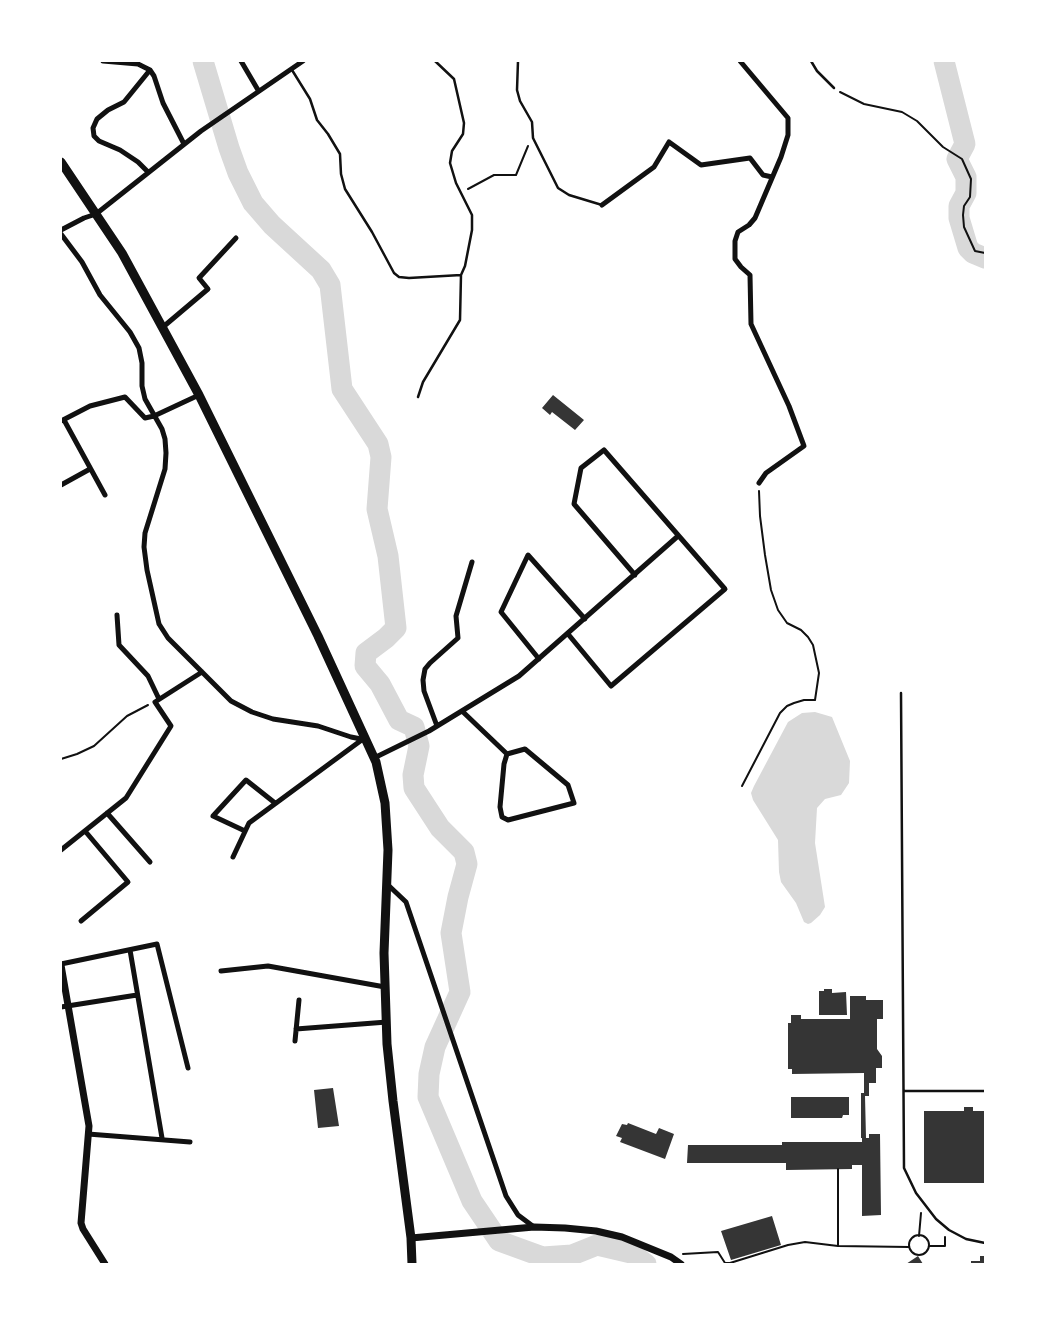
<!DOCTYPE html>
<style>
body{margin:0}
#map{position:relative;width:1046px;height:1325px;overflow:hidden;background:#fff;font-family:"Asap Condensed",sans-serif}
canvas{display:block}
.frame{position:absolute;inset:0;border:62px solid #fff;pointer-events:none}
</style>
<div id="map">
<canvas width="1046" height="1325"></canvas>
<div class="frame"></div>
</div>
<script>
const c = document.querySelector('canvas').getContext('2d');
c.lineJoin = 'round';
function paint(path, color) { c.fillStyle = color; c.fill(path, 'evenodd'); }
const toPath = rows => new Path2D(rows.map(r => 'M' + r).join(''));
function stroke(path, color, width, dash) { c.strokeStyle = color; c.lineWidth = width; c.lineCap = dash ? 'butt' : 'round'; c.setLineDash(dash || []); c.stroke(path); }
paint(toPath([
 [815,712,832,717,850,761,849,783,841,795,825,799,817,808,815,843,825,907,820,915,811,923,808,924,804,922,796,903,781,882,779,872,778,840,753,800,751,793,754,786,788,722,802,713]
]), '#d9d9d9');
stroke(toPath([
 [203,61,229,148,238,173,253,203,272,225,321,270,330,285,342,389,378,444,381,457,377,509,388,556,396,628,386,638,366,653,365,666,380,684,399,720,414,727,419,746,413,775,414,788,440,828,464,852,467,864,458,897,451,933,460,992,435,1047,429,1074,428,1097,472,1201,499,1241,543,1257,572,1255,597,1245,631,1253,646,1264],
 [944,61,965,144,957,159,966,177,966,193,959,206,959,218,968,248,973,253,985,258]
]), '#d9d9d9', 21);
paint(toPath([
 [553,395,584,420,575,430,552,412,550,415,542,408],
 [824,989,832,989,832,993,846,992,847,1015,819,1015,819,991,824,991],
 [850,996,866,996,866,1000,883,1000,883,1019,877,1019,877,1049,882,1056,882,1068,876,1068,876,1083,869,1083,869,1096,865,1096,866,1138,869,1138,869,1134,880,1134,881,1215,862,1216,862,1165,852,1165,852,1169,786,1170,786,1163,687,1163,688,1145,782,1145,782,1142,862,1142,862,1138,861,1138,861,1093,864,1093,864,1073,792,1074,792,1069,788,1069,788,1023,791,1023,791,1015,801,1015,801,1019,850,1019],
 [333,1088,339,1126,318,1128,314,1090],
 [791,1097,849,1097,849,1115,843,1115,842,1118,791,1118],
 [964,1107,973,1107,973,1111,985,1111,985,1183,924,1183,924,1111,964,1111],
 [628,1123,656,1134,659,1128,674,1134,665,1159,620,1142,622,1138,616,1136,622,1124,627,1125],
 [772,1216,781,1245,731,1260,721,1231],
 [918,1256,923,1264,906,1264],
 [980,1256,985,1256,985,1264,971,1264,971,1261,980,1261]
]), '#353535');
stroke(toPath([
 [840,92,864,104,902,112,917,121,943,147,962,159,971,179,970,197,964,206,963,215,964,227,975,251,985,253],
 [468,189,494,175,516,175,528,146],
 [61,759,77,754,94,746,127,716,148,705],
 [742,786,780,713,787,706,794,703,804,700,815,700,819,673,813,645,808,637,801,630,787,623,778,610,771,590,765,555,760,516,759,491],
 '909 1245a10 10 0 1 1 20 0a10 10 0 1 1-20 0Z',
 [919,1236,921,1213],
 [838,1246,838,1169],
 [929,1246,945,1246,945,1237],
 [683,1254,718,1252,725,1263,730,1263,788,1245,805,1242,838,1246,909,1247]
]), '#111', 2);
stroke(toPath([
 [518,61,517,90,520,101,532,122,533,138,558,188,569,195,602,205],
 [811,61,817,71,834,88],
 [292,70,310,99,317,120,328,134,340,154,341,174,345,189,372,232,394,273,399,277,409,278,461,275],
 [418,397,423,382,460,320,461,275,465,266,472,230,472,215,456,183,450,163,452,151,463,134,464,123,454,79,435,61],
 [901,693,904,1168,916,1193,936,1219,949,1230,966,1239,985,1243],
 [905,1091,985,1091]
]), '#111', 2.5);
stroke(toPath([
 [103,61,138,64,150,70,154,76,163,103,184,144],
 [241,61,258,90],
 [740,61,788,118,788,135,781,157,755,218,749,225,738,232,735,241,735,259,741,267,750,275,751,324,789,406,804,446,766,473,759,483],
 [148,172,138,162,120,150,99,141,94,136,93,128,97,119,108,110,124,102,150,70],
 [602,205,654,167,669,142,701,165,750,158,763,175,772,177],
 [61,230,84,218,96,214,201,131,303,61],
 [61,234,82,262,100,295,130,332,139,348,142,363,142,386,145,399,162,429,165,439,166,453,165,469,145,533,144,547,147,570,159,624,168,638,231,701,252,712,273,719,318,726,351,737,366,740],
 [163,327,208,289,199,278,236,238],
 [64,420,105,495],
 [61,421,90,406,125,397,145,418,154,416,199,395],
 [61,485,90,469],
 [117,615,119,645,148,676,159,699],
 [568,634,611,686,725,589,604,450,581,468,574,504,635,575],
 [539,659,501,612,528,555,585,619],
 [462,711,507,754,504,764,500,807,502,817,508,820,574,803,568,785,525,749,507,754],
 [437,726,424,691,423,680,425,669,430,663,458,638,456,616,472,562],
 [374,758,429,731,519,676,678,536],
 [107,813,150,862],
 [245,831,213,816,246,780,275,803],
 [61,850,126,798,171,726,155,702,202,672],
 [233,857,249,823,363,739],
 [387,884,406,902,506,1196,518,1215,534,1227],
 [81,921,128,882,85,831],
 [130,950,162,1138],
 [61,964,157,944,188,1068],
 [221,971,268,966,385,987],
 [61,1007,137,995],
 [296,1029,387,1022],
 [295,1041,299,1000],
 [88,1134,190,1142]
]), '#111', 5);
stroke(toPath([
 [61,965,89,1126,81,1223,83,1229,105,1264],
 [411,1238,534,1227,565,1228,596,1231,622,1237,671,1257,681,1264]
]), '#111', 7);
stroke(toPath([
 [61,162,122,253,199,395,318,636,376,762,385,803,388,850,384,953,387,1044,393,1101,411,1238,412,1264]
]), '#111', 9);
</script>
